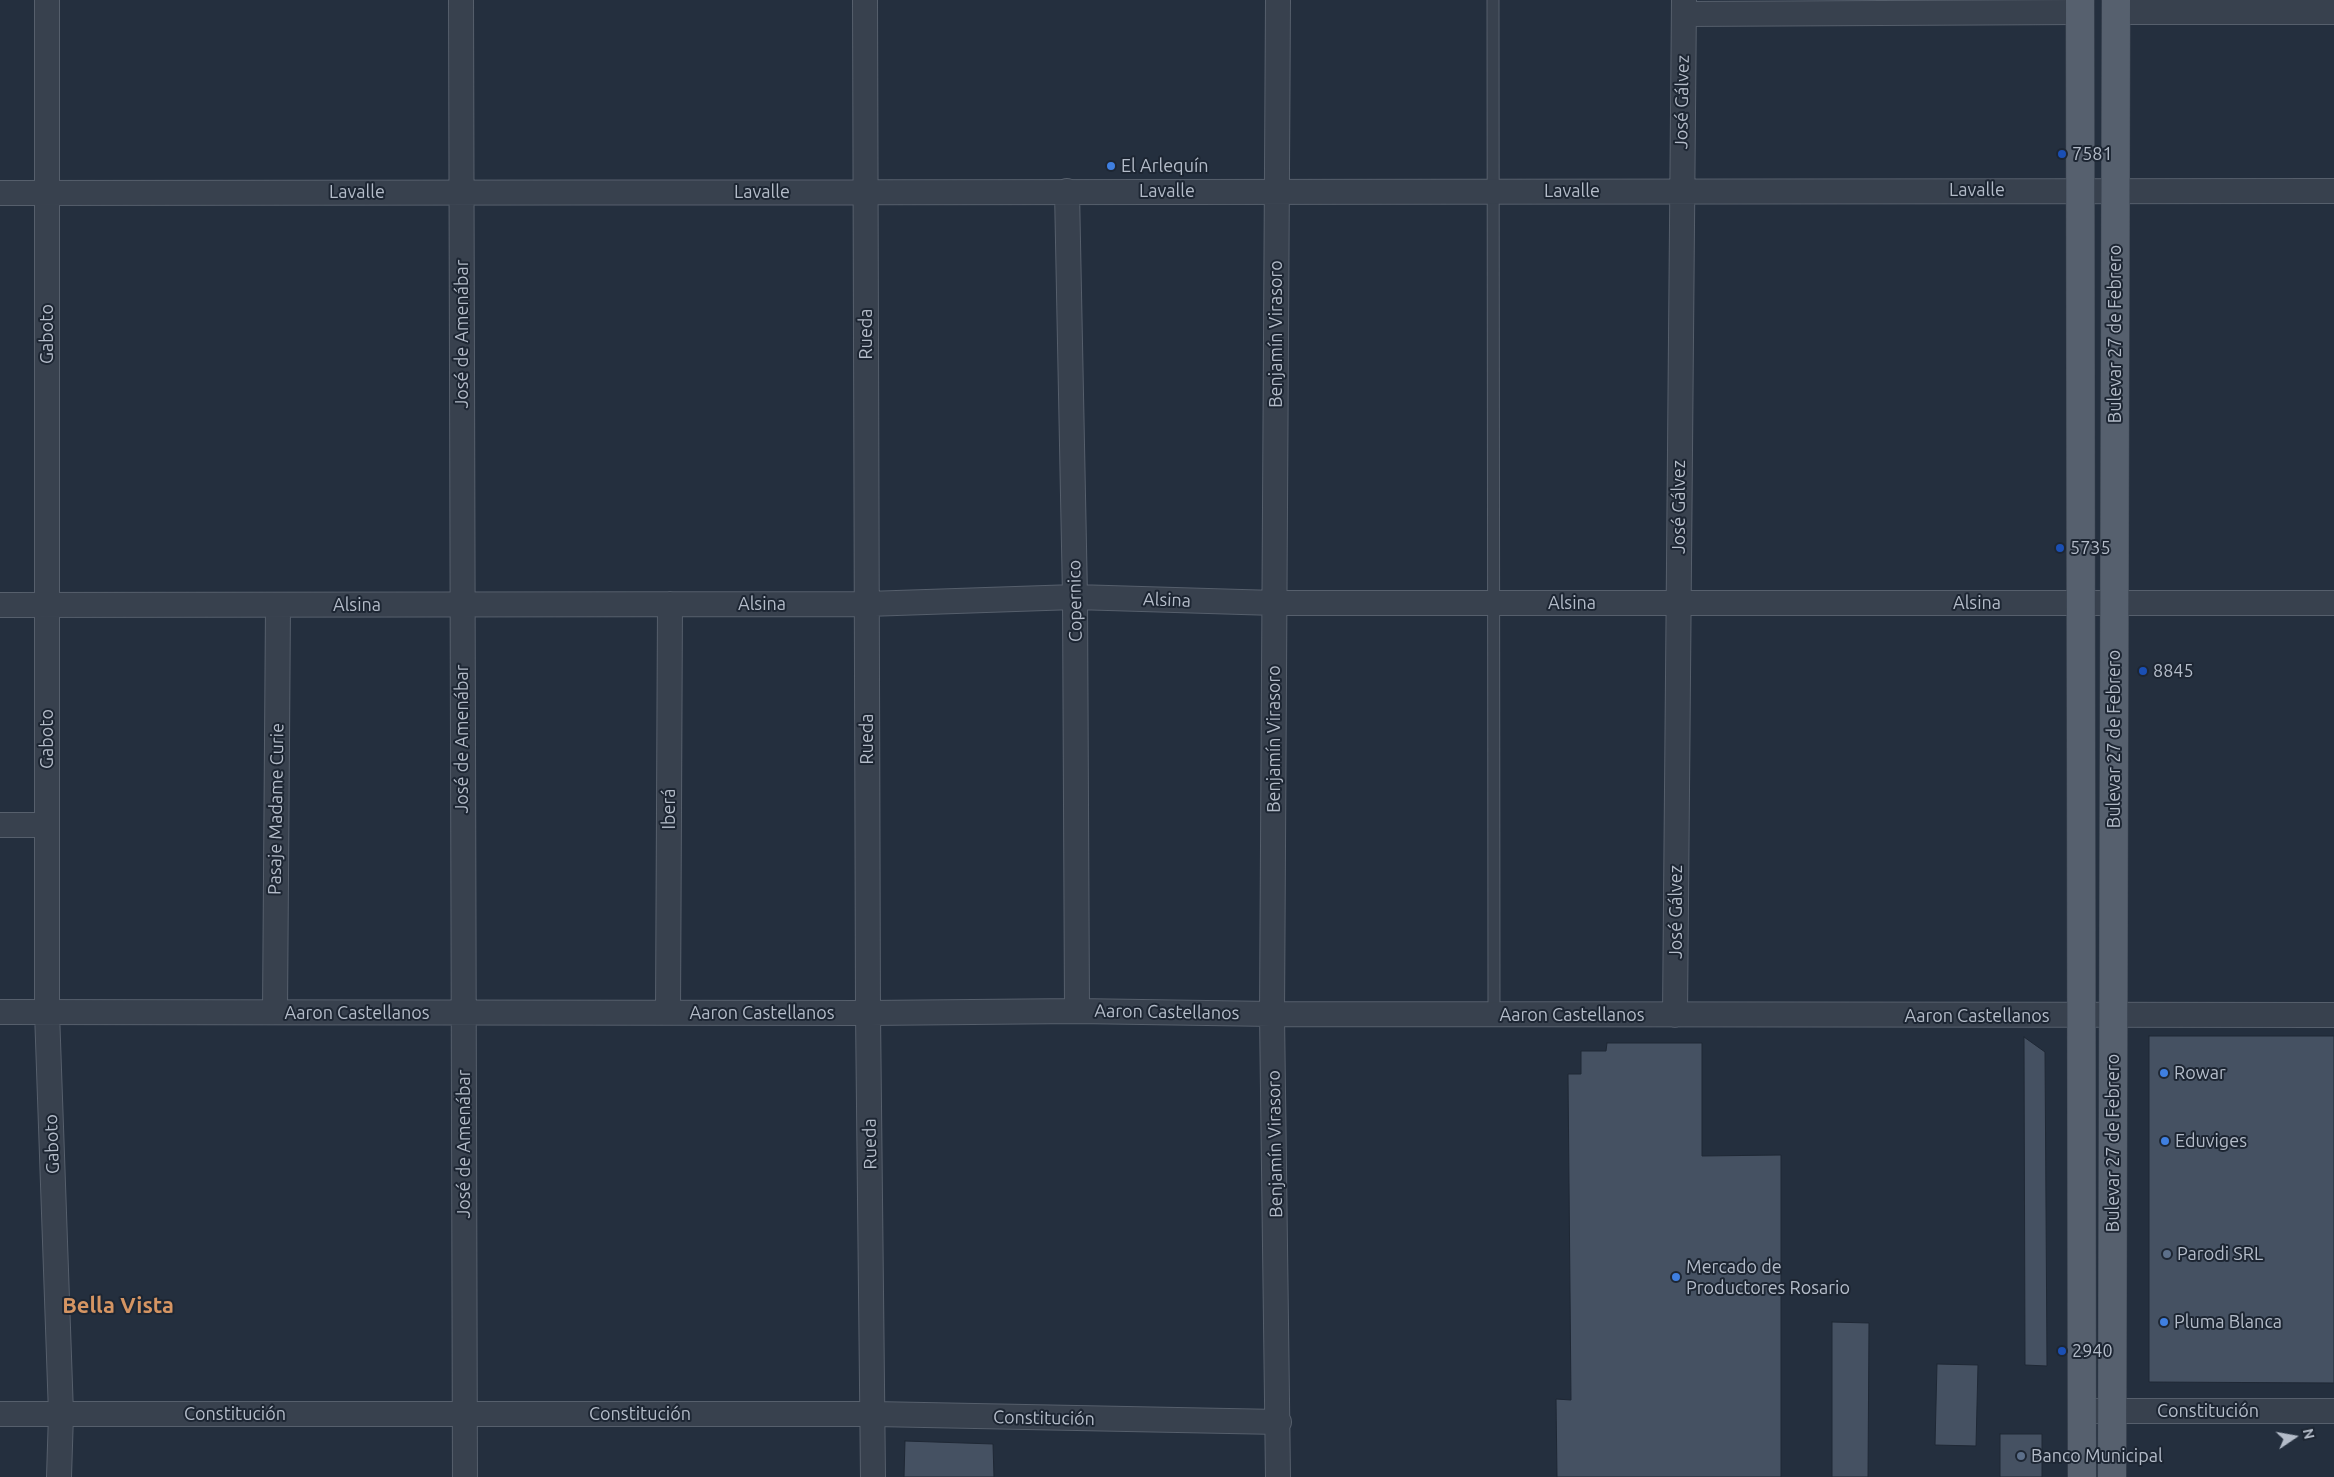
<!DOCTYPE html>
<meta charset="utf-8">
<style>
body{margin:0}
#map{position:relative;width:2334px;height:1477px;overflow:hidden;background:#242f3e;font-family:Ubuntu,sans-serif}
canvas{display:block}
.north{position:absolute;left:2269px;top:1412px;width:50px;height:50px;-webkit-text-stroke:4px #1d2633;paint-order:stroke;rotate:78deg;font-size:14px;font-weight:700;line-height:20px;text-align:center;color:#b4bcc9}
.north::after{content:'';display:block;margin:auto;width:18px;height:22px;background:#b4bcc9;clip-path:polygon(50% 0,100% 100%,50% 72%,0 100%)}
</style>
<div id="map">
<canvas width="2334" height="1477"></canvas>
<div class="north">N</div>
</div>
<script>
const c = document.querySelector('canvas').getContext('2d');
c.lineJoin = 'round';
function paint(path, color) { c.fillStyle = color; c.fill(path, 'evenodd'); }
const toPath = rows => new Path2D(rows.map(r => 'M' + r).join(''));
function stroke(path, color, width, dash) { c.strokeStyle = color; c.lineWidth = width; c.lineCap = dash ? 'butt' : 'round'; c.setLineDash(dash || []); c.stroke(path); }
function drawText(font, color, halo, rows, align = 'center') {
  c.font = font + ' Ubuntu,sans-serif'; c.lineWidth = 4; c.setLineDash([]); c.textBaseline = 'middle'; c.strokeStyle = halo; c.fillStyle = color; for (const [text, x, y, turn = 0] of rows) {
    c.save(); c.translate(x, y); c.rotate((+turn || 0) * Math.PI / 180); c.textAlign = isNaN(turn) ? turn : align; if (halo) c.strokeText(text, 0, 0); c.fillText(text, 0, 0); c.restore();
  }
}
const building = toPath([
 [2149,1036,2334,1036,2334,1383,2149,1382,2149,1036],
 [2024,1037,2045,1052,2047,1366,2025,1365,2024,1037],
 [1607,1043,1702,1043,1702,1156,1781,1155,1781,1477,1557,1477,1556,1399,1571,1400,1568,1074,1581,1074,1581,1051,1606,1051,1607,1043],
 [1832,1322,1869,1323,1868,1477,1832,1477,1832,1322],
 [1937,1364,1978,1365,1976,1446,1935,1445,1937,1364],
 [2000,1434,2042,1434,2042,1477,2000,1477,2000,1434],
 [905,1441,993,1444,994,1477,904,1477,905,1441]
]);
paint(building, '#455162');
stroke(building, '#1f2835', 1);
const service = toPath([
 [1493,0,1494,1015]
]);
const minor = toPath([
 [47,0,47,1012,61,1414,59,1477],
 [461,0,465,1477],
 [865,0,868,1013,873,1477],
 [1278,0,1272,1014,1278,1477],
 [2116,12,2334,12],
 [1684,14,2080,12],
 [1067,191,1075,597,1077,1011],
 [0,193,2334,191],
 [0,605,867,604,1075,597,1275,603,2334,603],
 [0,825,47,825],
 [0,1012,868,1013,1077,1011,1272,1014,2334,1015],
 [275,1012,278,605],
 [668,1013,670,604],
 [1675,1015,1684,0],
 [2083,1411,2334,1411],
 [0,1414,874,1414,1279,1422]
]);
const primary = toPath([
 [2080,0,2082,1477],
 [2112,1477,2116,0]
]);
stroke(service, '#565f6c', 13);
stroke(minor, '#565f6c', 26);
stroke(primary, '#414a57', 29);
stroke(service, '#38414e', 11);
stroke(minor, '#38414e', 24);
stroke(primary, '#56606e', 28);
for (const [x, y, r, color] of [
 [2062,154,5,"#1a4fb4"],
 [1111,166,5,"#3f7fe0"],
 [2060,548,5,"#1a4fb4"],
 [2143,671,5,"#1a4fb4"],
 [2164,1073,5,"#3f7fe0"],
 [2165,1141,5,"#3f7fe0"],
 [2167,1254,5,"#5c6f8a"],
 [1676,1277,5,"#3f7fe0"],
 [2164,1322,5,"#3f7fe0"],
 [2062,1351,5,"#1a4fb4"],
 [2021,1456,5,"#5c6f8a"]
]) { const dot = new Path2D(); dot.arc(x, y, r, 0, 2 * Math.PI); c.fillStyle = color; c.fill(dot); stroke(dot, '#1d2633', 2); }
drawText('18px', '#b4bcc9', '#1d2633', [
 ["José Gálvez",1682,102,-89],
 ["Lavalle",1977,190],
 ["Lavalle",1167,191],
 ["Lavalle",1572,191],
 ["Lavalle",357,192],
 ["Lavalle",762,192],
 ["Gaboto",47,334,-90],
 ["José de Amenábar",462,334,-90],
 ["Rueda",866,334,-90],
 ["Benjamín Virasoro",1276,334,-90],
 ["Bulevar 27 de Febrero",2115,334,-90],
 ["José Gálvez",1679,507,-90],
 ["Alsina",1167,600,2],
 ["Copernico",1075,601,-91],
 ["Alsina",1572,603],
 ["Alsina",1977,603],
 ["Alsina",762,604],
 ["Alsina",357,605],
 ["Gaboto",47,739,-90],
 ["José de Amenábar",462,739,-90],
 ["Rueda",867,739,-90],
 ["Benjamín Virasoro",1274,739,-90],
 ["Bulevar 27 de Febrero",2114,739,-90],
 ["Pasaje Madame Curie",276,809,-89],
 ["Iberá",669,809,-90],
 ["José Gálvez",1676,912,-90],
 ["Aaron Castellanos",1167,1012,1],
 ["Aaron Castellanos",357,1013],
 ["Aaron Castellanos",762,1013],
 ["Aaron Castellanos",1572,1015],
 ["Aaron Castellanos",1977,1016],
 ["Bulevar 27 de Febrero",2113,1143,-90],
 ["Gaboto",52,1144,-92],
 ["José de Amenábar",464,1144,-90],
 ["Rueda",870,1144,-91],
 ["Benjamín Virasoro",1275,1144,-91],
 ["Constitución",2208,1411],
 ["Constitución",235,1414],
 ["Constitución",640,1414],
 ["Constitución",1044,1418,1]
]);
drawText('18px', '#b4bcc9', '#1d2633', [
 ["7581",2072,154],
 ["El Arlequín",1121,166],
 ["5735",2070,548],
 ["8845",2153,671],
 ["Rowar",2174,1073],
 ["Eduviges",2175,1141],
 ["Parodi SRL",2177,1254],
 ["Mercado de",1686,1267],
 ["Productores Rosario",1686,1288],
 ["Pluma Blanca",2174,1322],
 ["2940",2072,1351],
 ["Banco Municipal",2031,1456]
], 'left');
drawText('bold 22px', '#d59563', '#1d2633', [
 ["Bella Vista",118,1306]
]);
</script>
